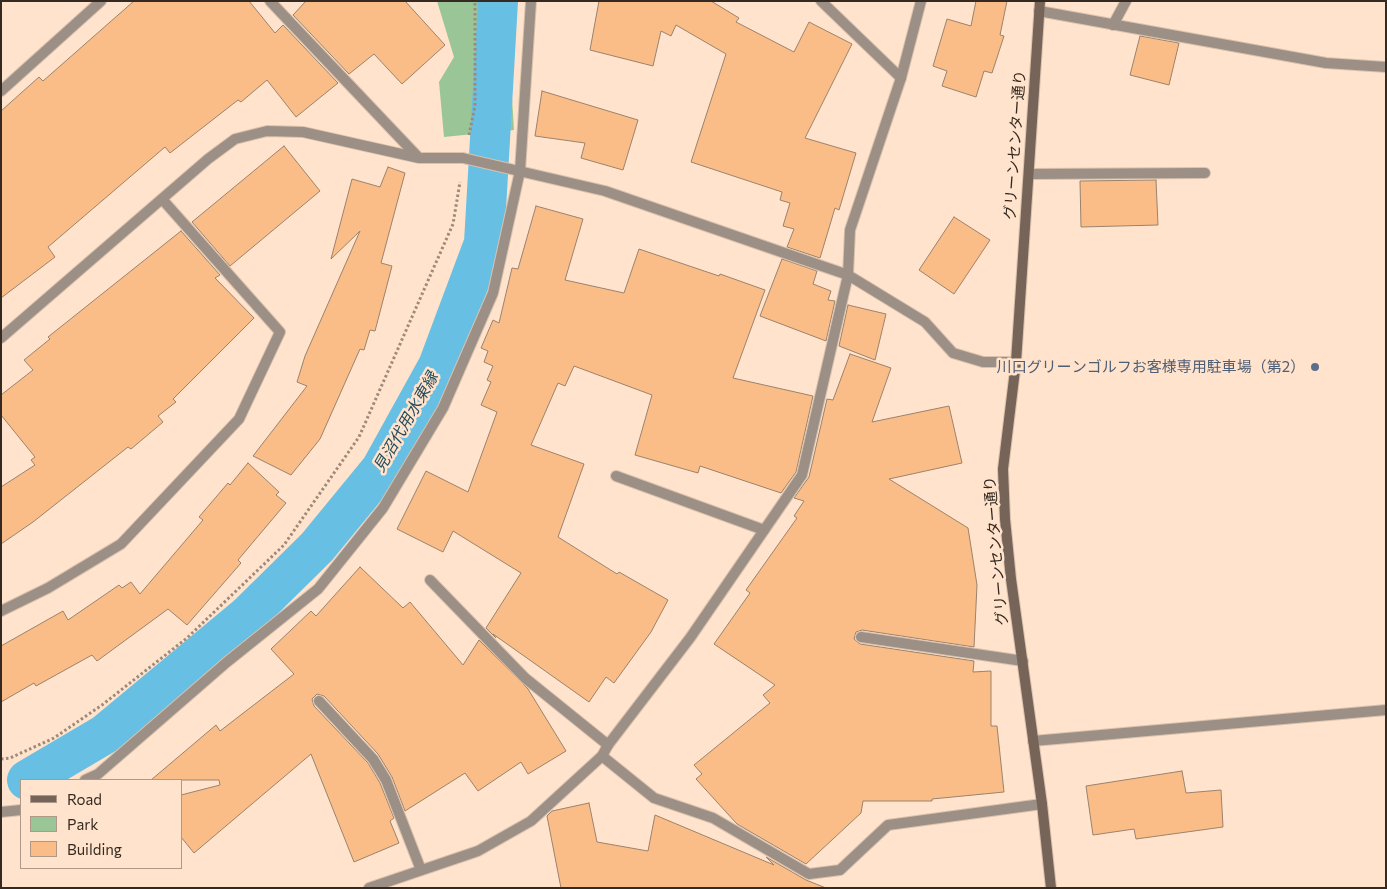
<!DOCTYPE html>
<meta charset="utf-8">
<style>
body{margin:0}
#map{position:relative;width:1387px;height:889px;overflow:hidden;background:#ffe3cc;font-family:Commissioner,sans-serif}
canvas{display:block}
.frame{position:absolute;inset:0;border:2px solid #342a21;pointer-events:none}
.legend{position:absolute;left:20px;top:779px;width:162px;height:90px;box-sizing:border-box;background:#ffe3cc;border:1px solid #ae9988;margin:0;padding:6px 9px;list-style:none;font-size:15px;color:#342a21}
.legend li{display:flex;align-items:center;gap:10px;height:25px}
.legend b{width:25px;border:1px solid #ae9988}
</style>
<div id="map">
<canvas width="1387" height="889"></canvas>
<div class="frame"></div>
<ul class="legend">
<li><b style="height:6px;background:#766458"></b>Road</li>
<li><b style="height:14px;background:#9ac697"></b>Park</li>
<li><b style="height:14px;background:#fabd87"></b>Building</li>
</ul>
</div>
<script>
const c = document.querySelector('canvas').getContext('2d');
c.lineJoin = 'round';
function paint(path, color) { c.fillStyle = color; c.fill(path, 'evenodd'); }
const toPath = rows => new Path2D(rows.map(r => 'M' + r).join(''));
function stroke(path, color, width, dash) { c.strokeStyle = color; c.lineWidth = width; c.lineCap = dash ? 'butt' : 'round'; c.setLineDash(dash || []); c.stroke(path); }
function drawText(font, color, halo, rows, align = 'center') {
  c.font = font + ' Commissioner,"Noto Sans JP",sans-serif'; c.lineWidth = 5; c.setLineDash([]); c.textBaseline = 'middle'; c.strokeStyle = halo; c.fillStyle = color; for (const [text, x, y, turn = 0] of rows) {
    c.save(); c.translate(x, y); c.rotate((+turn || 0) * Math.PI / 180); c.textAlign = isNaN(turn) ? turn : align; if (halo) c.strokeText(text, 0, 0); c.fillText(text, 0, 0); c.restore();
  }
}
paint(toPath([
 [437,1,513,1,509,49,514,130,444,137,439,82,454,57]
]), '#9ac697');
stroke(toPath([
 [27,780,105,734,247,616,317,547,381,469,438,366,484,243,498,1]
]), '#67bfe4', 40);
const building = toPath([
 [134,1,249,1,275,33,283,25,338,83,296,117,267,80,241,102,238,100,170,153,165,147,48,247,55,257,1,298,1,111,39,77,43,81,134,1],
 [306,1,405,1,445,45,402,84,374,54,349,74,293,15,306,1],
 [599,1,711,1,739,18,736,22,794,52,809,22,852,44,805,138,856,153,839,210,835,208,820,258,787,247,794,229,783,226,790,203,780,200,782,192,691,162,726,54,676,25,671,36,661,31,653,66,590,50,599,1],
 [976,1,1007,1,1000,35,1004,36,992,73,984,71,976,97,942,86,947,71,933,66,947,19,971,26,976,1],
 [1140,36,1179,43,1169,85,1130,75,1140,36],
 [542,91,638,120,623,170,581,158,585,143,535,136,542,91],
 [284,146,320,191,230,266,192,222,284,146],
 [388,167,405,173,381,263,392,266,375,331,370,330,364,350,360,349,320,439,291,475,253,456,307,386,297,382,305,356,360,231,331,259,352,179,380,187,388,167],
 [1156,180,1158,225,1081,227,1080,181,1156,180],
 [536,206,583,219,565,280,624,293,639,249,719,276,720,274,765,290,733,378,813,396,796,472,781,493,700,466,698,473,635,455,652,395,574,366,565,386,558,383,531,445,584,464,558,537,617,574,619,572,668,600,651,632,614,683,606,677,589,702,493,634,496,638,486,628,521,573,453,531,443,552,397,529,426,471,468,492,497,412,481,405,491,382,487,380,493,366,484,362,488,351,481,348,493,320,499,323,512,268,518,269,536,206],
 [954,217,990,240,954,294,919,270,954,217],
 [181,231,220,275,215,278,254,318,173,399,176,402,158,416,163,422,131,449,128,447,33,522,1,544,1,487,35,465,31,460,35,457,1,415,1,395,33,370,24,360,50,339,48,337,181,231],
 [782,259,817,271,813,284,831,291,828,300,835,301,826,341,760,316,782,259],
 [848,305,886,314,875,360,839,346,848,305],
 [850,354,891,368,872,422,949,406,962,463,889,479,968,528,977,585,974,647,862,630,856,632,854,639,860,644,974,661,973,672,991,671,991,726,997,726,1004,792,932,799,932,801,863,801,861,813,806,864,737,824,696,779,702,774,694,765,770,703,763,695,775,685,714,644,750,593,746,590,797,518,794,516,804,501,794,498,809,477,827,399,833,400,850,354],
 [248,463,279,492,276,495,286,503,238,560,241,563,187,625,168,609,97,661,92,655,36,686,34,683,1,702,1,646,63,611,68,620,119,585,122,588,131,582,140,594,203,520,199,517,228,483,230,485,248,463],
 [360,567,403,608,410,602,463,665,479,640,528,689,566,751,528,774,521,762,478,791,465,773,405,811,392,777,378,754,324,696,317,694,312,699,314,706,368,763,380,783,394,818,390,821,399,843,354,862,311,754,194,853,181,837,181,795,220,785,219,780,151,780,216,725,220,731,294,674,271,649,311,611,316,616,360,567],
 [1182,771,1186,793,1221,790,1223,827,1136,839,1134,829,1093,835,1086,786,1182,771],
 [589,803,597,842,648,851,655,815,774,865,766,857,806,880,826,888,561,888,547,816,552,811,589,803]
]);
paint(building, '#fabd87');
stroke(building, '#9b826d', 1);
const lane = toPath([
 [821,1,901,78],
 [1113,25,1126,1],
 [1029,174,1205,173],
 [616,476,764,530],
 [430,580,525,678,608,745],
 [861,637,1023,661],
 [319,701,373,759,386,780,421,870],
 [602,756,654,798,713,818,809,874,840,870,888,825,1042,804],
 [85,780,98,774,227,662,318,589,383,508,443,408,493,293,520,171,531,1],
 [1,812,21,810]
]);
const street = toPath([
 [270,1,418,157],
 [1039,11,1326,63,1386,67],
 [1,91,101,1],
 [1,338,208,159,235,139,267,131,303,132,419,158,463,158,605,191,848,275,925,322,953,353,983,362,1016,362],
 [1,611,48,588,121,544,239,419,280,332,162,199],
 [1033,741,1386,710],
 [369,888,478,851,531,821,602,756,608,745,690,638,802,475,848,275,850,230,901,78,921,1]
]);
const secondary = toPath([
 [1040,1,1016,362,1003,469,1005,519,1011,579,1042,804,1051,888]
]);
stroke(lane, '#dac2ad', 12);
stroke(street, '#dac2ad', 12);
stroke(secondary, '#dac2ad', 12);
stroke(toPath([
 [469,135,475,106,475,1],
 [1,759,10,758,54,738,102,705,187,638,284,545,359,437,453,224,460,182]
]), '#9e8a7a', 3, [2.5, 2.5]);
stroke(lane, '#9b8f86', 10);
stroke(street, '#9b8f86', 10);
stroke(secondary, '#766458', 10);
for (const [x, y, r, color] of [
 [1315,367,5,"#5c6f8a"]
]) { const dot = new Path2D(); dot.arc(x, y, r, 0, 2 * Math.PI); c.fillStyle = color; c.fill(dot); stroke(dot, '#ffe3cc', 2); }
drawText('15px', '#342a21', '#ffe3cc', [
 ["グリーンセンター通り",1015,145,-86],
 ["グリーンセンター通り",996,551,-95]
]);
drawText('15px', '#4e5e75', '#ffe3cc', [
 ["川口グリーンゴルフお客様専用駐車場（第2）",1305,367]
], 'right');
drawText('italic 16px', '#244b5b', '#ffe3cc', [
 ["見沼代用水東縁",406,422,-60]
]);
</script>
